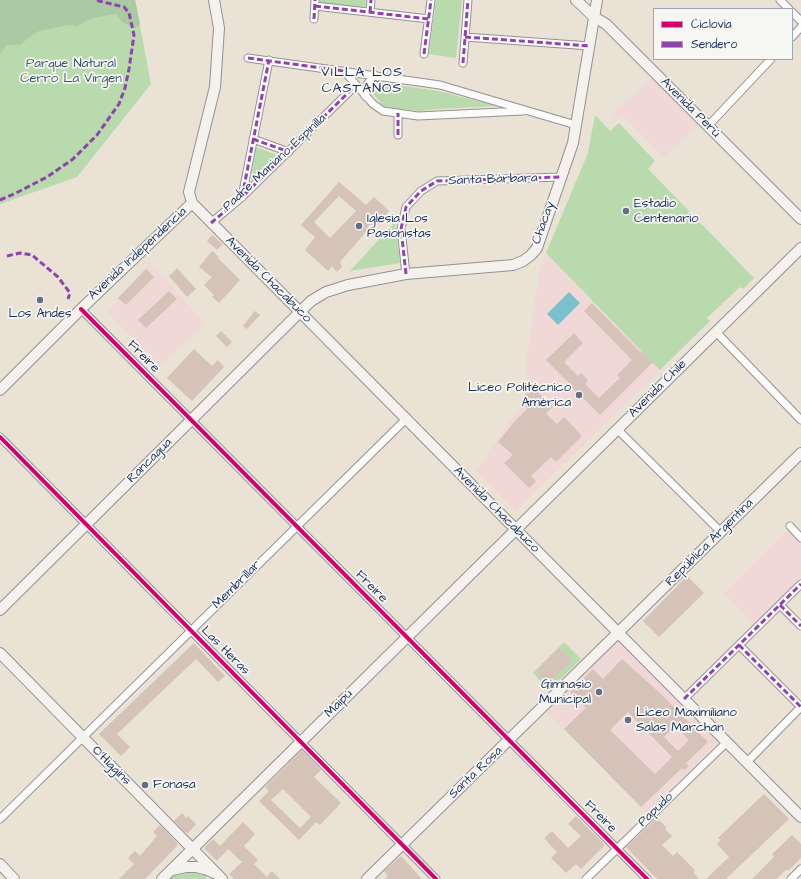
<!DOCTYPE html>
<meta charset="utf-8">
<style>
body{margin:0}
#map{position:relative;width:801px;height:879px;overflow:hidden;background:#e9e2d5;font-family:"Architects Daughter",sans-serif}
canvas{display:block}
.legend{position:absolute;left:653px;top:8px;width:140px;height:52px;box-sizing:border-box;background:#f6f6f2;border:1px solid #9ea6b7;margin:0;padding:5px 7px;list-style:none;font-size:12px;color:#1b2f5e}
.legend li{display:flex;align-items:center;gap:8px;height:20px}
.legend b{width:20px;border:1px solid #9ea6b7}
</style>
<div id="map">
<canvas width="801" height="879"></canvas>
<ul class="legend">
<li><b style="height:5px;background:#d6006c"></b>Ciclovía</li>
<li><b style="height:5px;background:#8e44ad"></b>Sendero</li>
</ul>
</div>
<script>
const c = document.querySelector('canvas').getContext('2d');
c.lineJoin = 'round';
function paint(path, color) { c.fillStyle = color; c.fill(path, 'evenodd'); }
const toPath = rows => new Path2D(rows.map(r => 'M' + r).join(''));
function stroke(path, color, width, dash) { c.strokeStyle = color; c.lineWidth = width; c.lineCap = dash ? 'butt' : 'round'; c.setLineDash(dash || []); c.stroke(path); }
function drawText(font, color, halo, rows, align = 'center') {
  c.font = font + ' "Architects Daughter",sans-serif'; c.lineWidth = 3.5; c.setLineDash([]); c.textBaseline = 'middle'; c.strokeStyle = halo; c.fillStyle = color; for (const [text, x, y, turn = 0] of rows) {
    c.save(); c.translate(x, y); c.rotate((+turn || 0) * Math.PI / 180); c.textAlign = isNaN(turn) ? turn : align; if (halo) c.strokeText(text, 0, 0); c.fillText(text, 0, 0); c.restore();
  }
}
paint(toPath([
 [653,76,700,123,664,158,623,115,615,121,610,116],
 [546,253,660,370,516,511,476,471,519,408,527,382,527,356,539,272],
 [150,262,206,324,160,367,108,312],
 [787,530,801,543,801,580,755,626,724,593],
 [619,639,720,740,646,813,546,711]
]), '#f0d8d7');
paint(toPath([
 [0,0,135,0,151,84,77,177,0,204],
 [320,0,366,0,365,8,320,5],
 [436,0,462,0,456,58,429,54],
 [375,82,439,91,496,106,438,109,420,111,385,107,372,93],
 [595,115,610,131,619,123,655,161,648,169,754,278,743,289,740,287,707,318,710,321,660,370,546,253,588,153],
 [256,147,277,155,251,180],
 [395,222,400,263,350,271],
 [564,642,581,659,549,690,533,673,535,671,548,684,572,661,559,647],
 [184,870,205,873,206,879,171,879,170,878,179,871]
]), '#b8daad');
paint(toPath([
 [0,0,135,0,140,24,135,28,122,22,116,14,92,18,77,26,68,25,39,31,28,38,20,45,7,45,0,54]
]), '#a9caa2');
paint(toPath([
 [569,292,580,303,558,325,547,314]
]), '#7ac0cd');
paint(toPath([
 [339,182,366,205,374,197,389,211,373,230,370,227,340,262,342,267,337,272,332,266,328,271,305,250,315,237,301,225],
 [339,196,356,211,330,238,314,222],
 [212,235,223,244,217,250,207,241],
 [212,251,219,257,218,258,240,280,219,303,212,297,214,295,204,285,212,277,199,267],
 [177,268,196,289,187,297,169,276],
 [146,269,154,277,126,305,118,298],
 [169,291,177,299,146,328,138,320],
 [592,303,640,352,641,351,653,362,600,415,577,392,576,392,569,385,570,384,546,360,574,333,583,343,564,362,578,376,581,373,588,380,585,384,599,398,620,378,617,375,632,360,584,311],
 [255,311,260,315,247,329,243,326],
 [221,331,232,342,227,347,216,336],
 [194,349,212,366,218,360,224,367,192,401,167,378],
 [533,388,553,406,546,414,557,424,564,417,582,436,556,462,551,457,531,476,536,481,529,488,504,463,513,455,498,442,516,420,527,409,525,404,528,397,526,394],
 [687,576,704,593,659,637,643,621],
 [194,643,225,676,218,682,196,659,117,734,130,747,121,756,99,734],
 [559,647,572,661,548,684,535,671],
 [622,659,662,695,708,742,686,763,689,766,684,770,682,768,641,807,564,729,586,708,570,692,593,669,603,679],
 [628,712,672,757,655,774,610,730],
 [675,726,689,740,678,751,664,737],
 [302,750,321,770,314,777,341,803,320,825,316,822,299,840,259,801,269,791,265,787],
 [283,789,311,817,300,828,271,800],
 [764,794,789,819,726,879,706,879,729,857,717,844,721,840,718,838],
 [182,813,186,818,188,816,196,824,188,833,185,832,174,821],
 [576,816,605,845,581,869,576,864,566,873,551,858,557,852,544,838,552,831,568,848,581,836,568,824],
 [657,818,667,828,665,829,672,836,662,845,673,856,677,852,695,870,693,872,699,879,657,879,626,847],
 [243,822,255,834,244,846,258,860,254,864,267,877,272,871,280,879,234,879,229,874,242,862,228,849,217,861,204,848,213,839,220,846],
 [160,825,177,843,177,846,145,879,119,879,134,864,128,858,135,851,140,856,157,836,153,832],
 [792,835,801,844,801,858,788,871,787,869,776,879,752,879,774,857,772,854],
 [401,856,422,879,384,879,388,876,384,871]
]), '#d5c2b8');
const street = toPath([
 [780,0,789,9],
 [315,6,429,19],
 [370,12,371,0],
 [792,12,801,21],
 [314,19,315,0],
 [465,37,590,46],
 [792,37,801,27],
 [424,54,431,0],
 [248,58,440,85,576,125],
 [463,63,468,0],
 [344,71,373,104,383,111,418,116,523,111],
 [365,96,368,83,375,75],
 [708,126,771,59],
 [398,135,398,113],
 [253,139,289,152],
 [242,197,269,60],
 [211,223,242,197,356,85],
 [406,274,401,229,406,207,421,191,437,181,561,177],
 [81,309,647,879],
 [716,332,801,420],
 [617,429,721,532],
 [0,437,436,879],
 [790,526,801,538],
 [780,605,801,626],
 [739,645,801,707,747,762],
 [684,699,801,584],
 [0,819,406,419],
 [586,879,727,742],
 [791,879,801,869]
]);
const secondary = toPath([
 [576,0,594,17,606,24,801,219],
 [192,203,801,817],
 [192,203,189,192,215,87,219,28,214,0],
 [0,390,81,309,192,203],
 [0,610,311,301,326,292,348,285,406,274,513,265,523,261,531,255,537,248,573,143,597,0],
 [0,653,222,879],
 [0,864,14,879],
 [172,870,186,867,196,867,205,869,214,873],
 [162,879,801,248],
 [367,879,801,453]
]);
stroke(street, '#939294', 9);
stroke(secondary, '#939294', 12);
stroke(street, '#fcfbf9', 7);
stroke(secondary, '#f5f2ee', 10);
stroke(toPath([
 [315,6,429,19],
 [370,12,371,0],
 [314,19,315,0],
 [465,37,590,46],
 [424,54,431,0],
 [248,58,344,71],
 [463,63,468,0],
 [398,135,398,113],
 [253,139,289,152],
 [242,197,269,60],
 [0,200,14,194,47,177,73,159,97,135,119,104,125,88,129,69,134,35,129,13,124,7,99,1,97,0],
 [211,223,242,197,356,85],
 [7,256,20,253,32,255,58,277,70,293,68,299],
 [406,274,401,229,406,207,421,191,437,181,561,177],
 [780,605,801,626],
 [739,645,801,707],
 [684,699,801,584]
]), '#8e44ad', 3, [6, 3]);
stroke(toPath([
 [81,309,647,879],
 [0,437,436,879]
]), '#d6006c', 4);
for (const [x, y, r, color] of [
 [626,211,4,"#636e88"],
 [359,226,4,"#636e88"],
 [40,300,4,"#636e88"],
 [579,395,4,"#636e88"],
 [599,692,4,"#636e88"],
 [628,720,4,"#636e88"],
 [145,785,4,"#636e88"]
]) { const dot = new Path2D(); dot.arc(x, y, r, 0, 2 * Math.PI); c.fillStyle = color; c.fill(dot); stroke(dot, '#f6f6f2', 1.5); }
drawText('13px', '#38586a', '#f6f6f2', [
 ["Parque Natural",71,64],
 ["Cerro La Virgen",71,79]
]);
drawText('13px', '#1b2f5e', '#f6f6f2', [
 ["Avenida Perú",690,108,45],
 ["Padre Mariano Espinilla",275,163,-43],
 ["Santa Bárbara",493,180,-2],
 ["Chacay",544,223,-70],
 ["Avenida Independencia",138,254,-43],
 ["Avenida Chacabuco",268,280,45],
 ["Freire",143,357,45],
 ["Avenida Chile",658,389,-45],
 ["Rancagua",150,461,-45],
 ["Avenida Chacabuco",496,510,45],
 ["República Argentina",710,543,-45],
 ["Membrillar",237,585,-45],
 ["Freire",371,587,45],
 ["Las Heras",225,651,45],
 ["Maipú",339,704,-45],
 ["O'Higgins",111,766,45],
 ["Santa Rosa",476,773,-44],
 ["Papudo",656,810,-44],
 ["Freire",600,817,45]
]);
drawText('13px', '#1b2f5e', '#f6f6f2', [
 ["Estadio",634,204],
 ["Centenario",634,219],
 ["Iglesia Los",367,219],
 ["Pasionistas",367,234],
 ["Los Andes",40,314,"center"],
 ["Liceo Politécnico",571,388,"right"],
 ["América",571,403,"right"],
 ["Gimnasio",591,685,"right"],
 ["Municipal",591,700,"right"],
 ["Liceo Maximiliano",636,713],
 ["Salas Marchan",636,728],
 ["Fonasa",153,785]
], 'left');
c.letterSpacing = '1px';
drawText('14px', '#1b2f5e', '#f6f6f2', [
 ["VILLA LOS",362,73],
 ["CASTAÑOS",362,89]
]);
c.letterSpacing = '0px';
</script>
